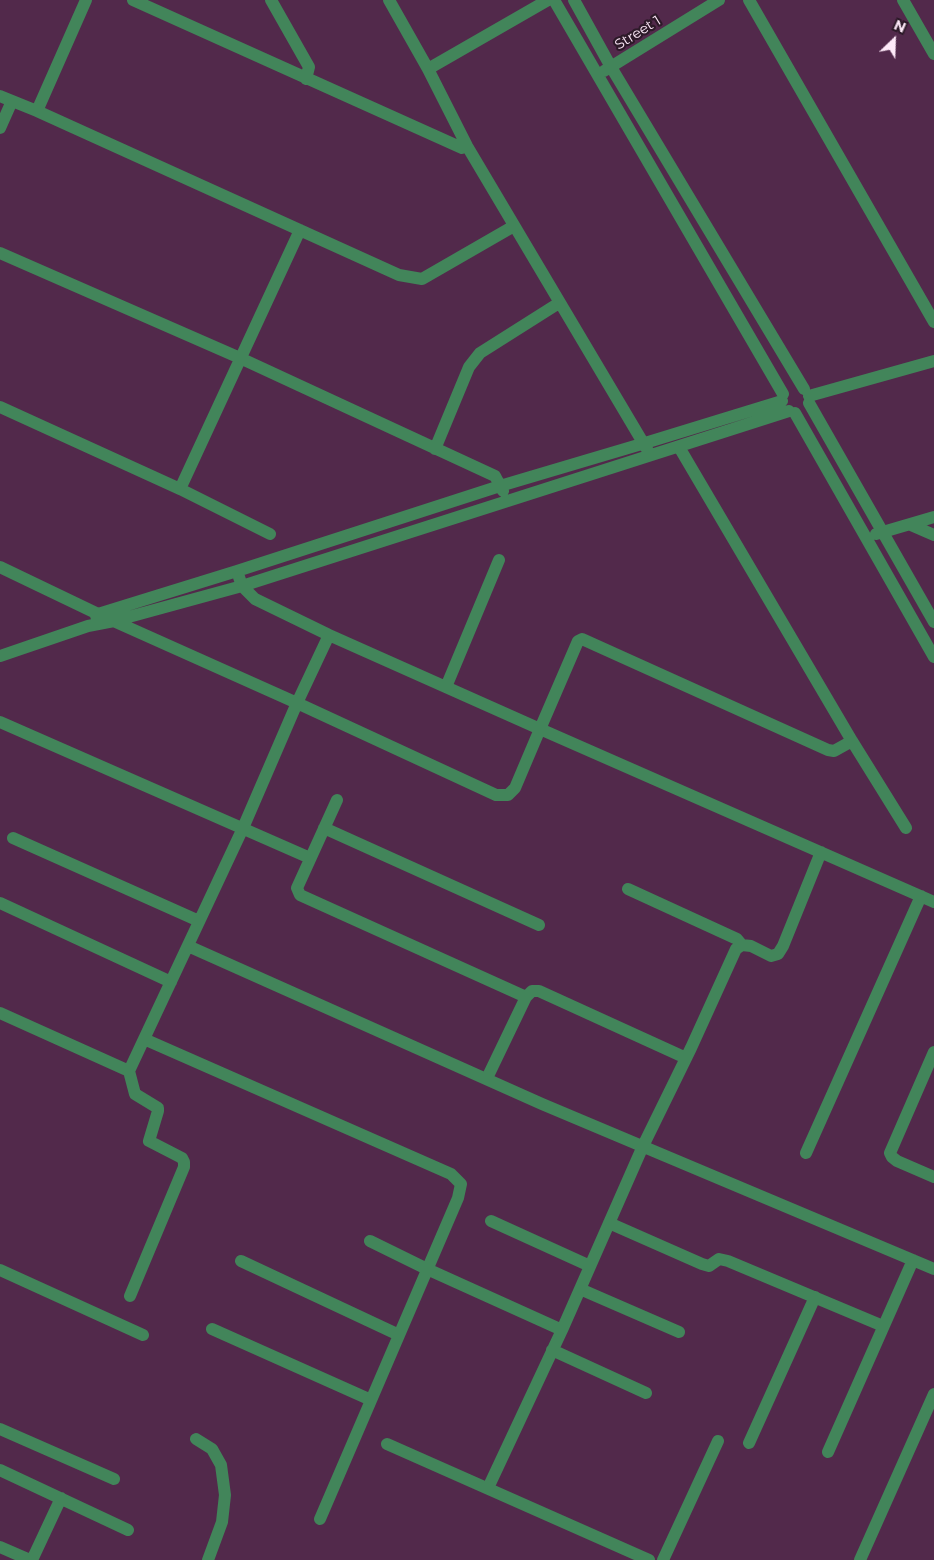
<!DOCTYPE html>
<style>
body{margin:0}
#map{position:relative;width:934px;height:1560px;overflow:hidden;background:#52294b;font-family:Montserrat,sans-serif}
canvas{display:block}
.north{position:absolute;left:869px;top:15px;width:50px;height:50px;-webkit-text-stroke:4px #2d1a29;paint-order:stroke;rotate:24deg;font-size:14px;font-weight:700;line-height:20px;text-align:center;color:#fee9f9}
.north::after{content:'';display:block;margin:auto;width:18px;height:22px;background:#fee9f9;clip-path:polygon(50% 0,100% 100%,50% 72%,0 100%)}
</style>
<div id="map">
<canvas width="934" height="1560"></canvas>
<div class="north">N</div>
</div>
<script>
const c = document.querySelector('canvas').getContext('2d');
c.lineJoin = 'round';
const toPath = rows => new Path2D(rows.map(r => 'M' + r).join(''));
function stroke(path, color, width, dash) { c.strokeStyle = color; c.lineWidth = width; c.lineCap = dash ? 'butt' : 'round'; c.setLineDash(dash || []); c.stroke(path); }
function drawText(font, color, halo, rows, align = 'center') {
  c.font = font + ' Montserrat,sans-serif'; c.lineWidth = 4.5; c.setLineDash([]); c.textBaseline = 'middle'; c.strokeStyle = halo; c.fillStyle = color; for (const [text, x, y, turn = 0] of rows) {
    c.save(); c.translate(x, y); c.rotate((+turn || 0) * Math.PI / 180); c.textAlign = isNaN(turn) ? turn : align; if (halo) c.strokeText(text, 0, 0); c.fillText(text, 0, 0); c.restore();
  }
}
stroke(toPath([
 [133,0,462,148,467,146],
 [271,0,309,67,306,79],
 [389,0,428,69,467,146,648,451],
 [554,0,783,394],
 [574,0,611,67,804,389],
 [749,0,934,322],
 [903,0,934,54],
 [428,69,548,0],
 [604,71,719,0],
 [0,96,37,111,399,275,422,279,514,226],
 [37,111,86,0],
 [0,128,12,101],
 [0,253,240,358,495,476,503,491],
 [809,396,934,361],
 [809,403,934,622],
 [0,407,180,489,270,534],
 [795,413,934,657],
 [679,447,852,741,906,828],
 [435,449,469,367,480,353,559,303],
 [180,489,300,230],
 [911,525,934,535],
 [876,534,934,517],
 [0,567,98,614,297,703,496,795,508,795,515,788,540,729,329,635,255,599,242,586,237,571],
 [96,616,98,614,237,571,500,486,645,443,782,401],
 [0,656,88,626,114,621,242,586,789,411],
 [446,687,499,560],
 [0,722,310,858],
 [852,741,834,751,828,750,582,639,578,641,540,729,934,902],
 [337,800,297,888,300,895,526,997],
 [324,828,539,925],
 [13,838,199,921],
 [628,889,737,939,742,945,751,946,771,956,778,954,783,946,821,852],
 [0,903,171,982],
 [188,946,542,1104,934,1269],
 [0,1013,129,1071,243,828,297,703,329,635],
 [144,1039,451,1174,461,1184,458,1198,320,1519],
 [934,1052,890,1153,892,1157,897,1161,934,1177],
 [129,1071,135,1094,158,1108,158,1111,149,1141,182,1158,184,1162,184,1167,130,1296],
 [489,1074,526,997,532,991,539,991,686,1058],
 [806,1153,921,896],
 [491,1221,590,1266],
 [609,1223,702,1264,709,1266,719,1259,728,1261,883,1326],
 [370,1241,427,1269,562,1330],
 [241,1261,399,1335],
 [0,1270,143,1335],
 [580,1289,679,1332],
 [212,1329,371,1400],
 [552,1350,646,1393],
 [0,1429,114,1479],
 [196,1439,212,1449,221,1465,225,1495,222,1522,208,1560],
 [749,1443,815,1297],
 [387,1444,649,1560],
 [828,1452,913,1260],
 [0,1470,128,1530],
 [488,1488,562,1330,643,1146,691,1048,736,949,742,945],
 [0,1547,30,1560],
 [32,1560,61,1498],
 [663,1560,718,1441],
 [860,1560,934,1394]
]), '#42855a', 12);
drawText('14px', '#fee9f9', '#2d1a29', [
 ["Street 1",638,33,-32]
]);
</script>
